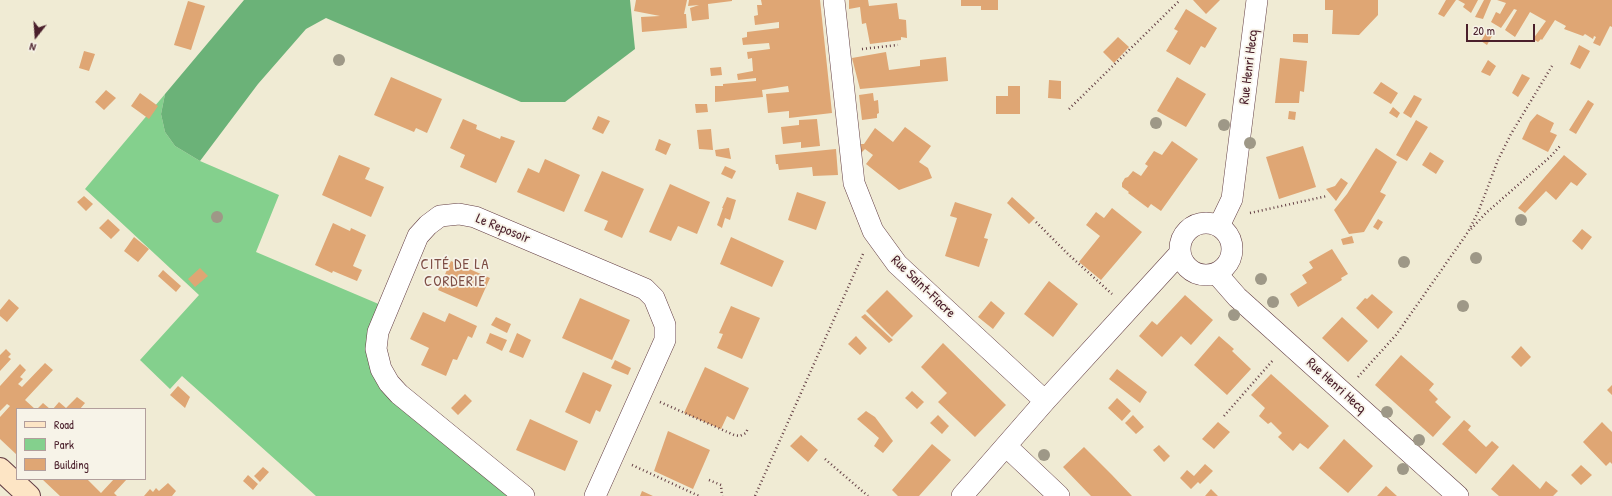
<!DOCTYPE html>
<meta charset="utf-8">
<style>
body{margin:0}
#map{position:relative;width:1612px;height:496px;overflow:hidden;background:#f0ebd4;font-family:"Patrick Hand",sans-serif}
canvas{display:block}
.legend{position:absolute;left:16px;top:408px;width:130px;height:72px;box-sizing:border-box;background:#f7f3e8;border:1px solid #b29e9c;margin:0;padding:5px 7px;list-style:none;font-size:12px;color:#4a1f2b}
.legend li{display:flex;align-items:center;gap:8px;height:20px}
.legend b{width:20px;border:1px solid #b29e9c}
.north{position:absolute;left:16px;top:16px;width:40px;height:40px;-webkit-text-stroke:3px #f7f3e8;paint-order:stroke;rotate:197deg;font-size:11px;font-weight:700;line-height:16px;text-align:center;color:#4a1f2b}
.north::after{content:'';display:block;margin:auto;width:14px;height:18px;background:#4a1f2b;clip-path:polygon(50% 0,100% 100%,50% 72%,0 100%)}
.scale{position:absolute;left:1466px;top:24px;width:69px;height:18px;box-sizing:border-box;border:2px solid #4a1f2b;border-top:0;padding-left:5px;font-size:12px;line-height:14px;white-space:nowrap;color:#4a1f2b;-webkit-text-stroke:3px #f7f3e8;paint-order:stroke}
</style>
<div id="map">
<canvas width="1612" height="496"></canvas>
<ul class="legend">
<li><b style="height:5px;background:#fde5c5"></b>Road</li>
<li><b style="height:11px;background:#84d08d"></b>Park</li>
<li><b style="height:11px;background:#dfa674"></b>Building</li>
</ul>
<div class="north">N</div>
<div class="scale">20 m</div>
</div>
<script>
const c = document.querySelector('canvas').getContext('2d');
c.lineJoin = 'round';
function paint(path, color) { c.fillStyle = color; c.fill(path, 'evenodd'); }
const toPath = rows => new Path2D(rows.map(r => 'M' + r).join(''));
function stroke(path, color, width, dash) { c.strokeStyle = color; c.lineWidth = width; c.lineCap = dash ? 'butt' : 'round'; c.setLineDash(dash || []); c.stroke(path); }
function drawText(font, color, halo, rows, align = 'center') {
  c.font = font + ' "Patrick Hand",sans-serif'; c.lineWidth = 3.5; c.setLineDash([]); c.textBaseline = 'middle'; c.strokeStyle = halo; c.fillStyle = color; for (const [text, x, y, turn = 0] of rows) {
    c.save(); c.translate(x, y); c.rotate((+turn || 0) * Math.PI / 180); c.textAlign = isNaN(turn) ? turn : align; if (halo) c.strokeText(text, 0, 0); c.fillText(text, 0, 0); c.restore();
  }
}
paint(toPath([
 [165,94,161,114,165,132,175,146,200,161,279,195,256,252,388,308,381,369,524,496,316,496,182,376,170,389,140,360,199,295,85,189]
]), '#84d08d');
paint(toPath([
 [244,0,630,0,635,49,565,102,521,102,326,18,306,29,258,84,200,161,175,146,165,132,161,114,165,94]
]), '#6bb278');
paint(toPath([
 [636,0,687,0,684,14,686,14,687,28,642,32,641,17,660,16,634,11],
 [689,0,732,0,732,1,708,4,709,19,692,21,690,8,699,5,688,6],
 [761,0,820,0,832,113,789,118,789,111,768,113,766,94,789,92,788,86,762,90,763,97,715,102,715,86,723,86,723,84,756,81,756,78,738,80,737,74,753,71,752,58,748,59,747,52,770,49,769,43,743,45,742,38,747,37,747,32,779,28,779,22,755,25,754,16,758,15,757,5,762,5],
 [849,0,868,0,869,6,897,3,899,19,906,20,907,38,901,37,901,40,870,44,866,23,862,24,860,7,849,9],
 [961,0,998,0,998,10,981,10,981,6,961,6],
 [1193,0,1220,0,1206,14],
 [1325,0,1378,0,1378,15,1359,35,1332,34,1333,10,1325,10],
 [1446,0,1456,0,1444,17,1438,14],
 [1458,0,1478,0,1471,13,1463,7,1465,4],
 [1484,0,1491,0,1483,19,1475,17],
 [1497,0,1612,0,1612,27,1610,26,1600,46,1593,43,1596,37,1594,36,1593,39,1585,34,1583,36,1564,29,1566,26,1555,20,1542,40,1541,39,1538,42,1533,39,1546,21,1530,12,1515,37,1505,30,1517,10,1514,9,1501,28,1491,22,1496,12,1500,14,1506,3],
 [188,1,205,6,191,50,174,45],
 [1186,9,1217,28,1205,48,1201,46,1190,65,1166,51,1178,31,1174,29],
 [1486,33,1492,36,1487,45,1481,41],
 [1293,34,1308,34,1308,43,1293,42],
 [1118,37,1129,47,1114,63,1103,52],
 [1579,45,1590,51,1580,69,1570,64],
 [84,51,95,54,89,71,79,68],
 [886,52,889,70,920,66,920,60,946,57,948,81,860,89,852,58],
 [1280,58,1307,61,1304,92,1300,91,1299,103,1275,103],
 [1488,60,1496,66,1490,76,1481,72],
 [721,67,722,75,711,76,710,68],
 [1522,74,1530,78,1518,97,1512,93],
 [391,77,442,99,427,133,416,128,414,132,374,115],
 [1177,77,1206,94,1186,127,1157,111],
 [1049,80,1061,81,1061,99,1048,98],
 [1381,82,1398,93,1391,104,1373,93],
 [1008,86,1020,86,1020,114,996,114,996,96,1008,96],
 [106,90,116,98,104,110,95,102],
 [140,93,158,106,149,119,131,106],
 [873,93,874,101,878,100,879,113,877,114,877,118,862,120,859,95],
 [1414,95,1422,99,1411,118,1403,113],
 [1588,100,1594,104,1576,134,1569,130],
 [695,104,707,104,708,112,696,113],
 [1393,107,1400,113,1397,118,1389,113],
 [1289,111,1296,112,1295,120,1288,119],
 [1537,114,1554,123,1550,132,1557,135,1548,152,1522,139,1530,122],
 [598,116,610,121,603,134,592,129],
 [463,119,477,125,476,129,500,139,501,136,515,141,496,183,460,167,465,155,450,148],
 [817,119,820,146,801,148,801,142,783,144,781,127,799,125,799,120],
 [1416,120,1428,127,1407,161,1396,155],
 [905,127,931,146,919,162,928,168,932,178,899,190,866,164,873,155,865,149,861,153,855,144,864,144,875,128,893,142],
 [711,129,713,150,699,149,697,130],
 [659,139,671,144,666,155,655,150],
 [1172,141,1198,159,1161,211,1151,204,1148,208,1128,193,1129,192,1122,187,1122,183,1125,178,1128,177,1133,171,1141,176,1148,166,1145,164,1154,151,1162,155],
 [1303,146,1316,187,1279,199,1266,157],
 [729,148,731,159,716,156,715,150],
 [1376,148,1397,162,1380,192,1386,195,1364,232,1349,234,1334,210,1347,194],
 [836,149,838,175,813,176,812,167,779,170,778,164,776,164,775,155],
 [1430,152,1444,161,1436,174,1422,165],
 [339,155,370,168,365,179,384,187,371,217,322,195],
 [1564,155,1587,174,1577,186,1571,182,1556,200,1546,191,1525,213,1518,208],
 [545,159,580,175,564,212,517,192,528,168,539,173],
 [725,166,736,171,732,179,721,174],
 [602,171,644,189,622,238,604,230,608,221,584,211],
 [1341,178,1348,183,1336,201,1326,189,1335,186],
 [670,184,710,202,697,234,678,226,671,241,649,232],
 [797,192,826,202,816,230,788,220],
 [84,196,93,204,86,211,77,202],
 [727,197,736,200,730,220,725,218,722,228,717,225,723,208,722,208],
 [1012,197,1035,218,1029,224,1007,203],
 [955,202,992,214,984,238,988,239,979,267,945,256,957,218,950,216],
 [1112,208,1142,232,1101,280,1079,262,1100,236,1086,225,1096,212,1104,218],
 [108,219,120,230,111,239,99,228],
 [1378,219,1383,222,1378,230,1373,227],
 [333,223,350,231,351,228,366,235,353,266,362,270,357,281,333,271,332,273,315,265],
 [1582,229,1592,237,1582,250,1572,241],
 [1352,236,1354,243,1343,245,1341,239],
 [134,237,149,249,138,262,124,251],
 [731,237,784,261,772,287,720,264],
 [1332,249,1348,274,1341,278,1342,280,1298,307,1290,294,1307,283,1302,275,1313,268,1309,262],
 [451,261,490,278,477,307,438,290],
 [200,268,208,276,195,287,188,279],
 [163,270,181,286,176,292,158,276],
 [1049,281,1078,304,1053,337,1024,314],
 [887,290,913,316,892,337,866,311],
 [1372,294,1393,312,1378,329,1356,308,1365,298,1367,299],
 [1185,295,1213,320,1191,345,1181,336,1162,357,1139,336,1152,321,1157,325],
 [580,298,630,320,612,360,562,338],
 [9,299,19,308,7,322,0,316,0,310],
 [991,301,1005,313,993,329,978,317],
 [731,306,760,318,742,359,717,348,723,334,719,333],
 [423,312,445,322,449,313,477,326,472,338,468,336,457,360,453,359,446,376,421,365,429,348,410,339],
 [865,314,893,340,889,343,861,317],
 [496,317,511,324,507,333,491,325],
 [1342,317,1368,341,1348,362,1322,338],
 [490,333,507,340,502,351,486,343],
 [517,333,531,340,523,358,509,352],
 [856,336,867,348,860,355,848,344],
 [1219,336,1234,349,1232,351,1251,369,1227,395,1194,365],
 [943,343,1006,405,975,437,938,402,947,393,921,367],
 [1521,346,1531,357,1521,367,1511,357],
 [6,349,11,354,8,357,11,359,0,371,0,355],
 [1401,355,1434,384,1429,390,1438,399,1435,402,1451,417,1433,437,1375,385],
 [615,360,631,368,628,375,611,368],
 [45,363,53,370,25,400,35,409,17,409,17,455,0,439,0,417,10,406,7,404,0,411,0,386,20,364,26,370,20,377,23,379,18,384,22,387],
 [705,367,749,388,734,420,727,416,721,429,684,413],
 [1117,369,1147,392,1140,403,1109,379],
 [583,372,612,385,600,412,596,410,590,424,565,412],
 [1271,374,1329,426,1308,449,1300,443,1293,451,1278,437,1282,433,1271,422,1268,424,1259,416,1265,408,1251,395],
 [1612,385,1612,395,1607,390],
 [178,386,190,397,185,408,170,395],
 [912,391,924,402,917,409,905,398],
 [465,394,472,401,458,415,451,408],
 [77,397,85,403,80,409,53,409,59,402,66,408],
 [1117,398,1131,411,1122,421,1108,408],
 [43,403,50,409,37,409],
 [866,411,875,417,893,441,883,453,874,446,879,438,857,419],
 [938,415,949,426,942,434,930,423],
 [1133,415,1144,427,1136,434,1125,423],
 [530,419,578,441,565,471,516,450],
 [1464,420,1471,426,1468,430,1486,447,1492,441,1499,447,1476,474,1442,444],
 [1218,422,1230,432,1214,449,1202,439],
 [1602,422,1612,432,1612,464,1610,462,1606,466,1583,442],
 [668,431,710,450,693,489,654,471],
 [801,435,818,450,808,462,790,446],
 [1344,439,1373,466,1348,493,1319,468],
 [932,444,951,460,919,496,898,496,892,490],
 [1159,445,1170,456,1164,462,1153,450],
 [1084,447,1112,475,1132,496,1091,496,1063,467],
 [1205,464,1213,471,1200,484,1198,482,1191,489,1180,478,1187,470,1194,476],
 [1513,464,1540,489,1546,481,1558,491,1553,496,1499,496,1491,489],
 [1581,465,1592,475,1581,485,1571,475],
 [263,467,269,472,260,482,254,476],
 [248,475,258,484,253,490,243,481],
 [42,479,87,479,101,493,114,479,127,479,114,493,117,496,60,496],
 [168,483,176,491,172,496,144,496,150,489,153,492,156,488,159,491],
 [1386,486,1397,496,1377,496],
 [1211,489,1218,496,1205,496],
 [642,491,653,496,640,496]
]), '#dfa674');
const minor = toPath([
 [834,0,854,183,873,231,897,264,1045,401],
 '1180 249a26 26 0 1 1 52 0a26 26 0 1 1-52 0Z',
 [1219,226,1232,199,1257,0],
 [1216,273,1237,297,1458,496],
 [1006,446,1059,496],
 [524,496,399,394,389,383,381,369,376,349,378,332,418,236,428,225,440,216,459,214,475,217,645,289,654,298,665,325,665,340,595,496],
 [962,496,1045,401,1180,253]
]);
const secondary = toPath([
 [0,469,29,496]
]);
stroke(minor, '#633e44', 22);
stroke(secondary, '#633e44', 24);
stroke(toPath([
 [862,49,898,45],
 [1069,109,1180,0],
 [1250,213,1327,196],
 [1036,222,1068,254,1112,294],
 [1471,229,1486,213,1550,157,1560,146],
 [1358,377,1396,335,1468,232,1479,210,1498,160,1511,134,1552,66],
 [660,402,734,435,740,436,746,433,748,428],
 [1224,416,1274,359],
 [825,459,868,496],
 [632,465,699,496],
 [709,480,721,485,722,496],
 [755,496,863,254]
]), '#633e44', 2.5, [1, 3]);
stroke(minor, '#fff', 21);
stroke(secondary, '#fde5c5', 22);
c.fillStyle = '#9e9887';
for (const [x, y] of [
 [339,60],
 [1156,123],
 [1224,125],
 [1250,143],
 [217,217],
 [1521,220],
 [1476,258],
 [1404,262],
 [1261,279],
 [1273,302],
 [1463,306],
 [1234,315],
 [1387,412],
 [1419,440],
 [1044,455],
 [1403,469]
]) { c.beginPath(); c.arc(x, y, 6, 0, 2 * Math.PI); c.fill(); }
drawText('14px', '#4a1f2b', '#f7f3e8', [
 ["Rue Henri Hecq",1249,67,-83],
 ["Le Reposoir",503,229,22],
 ["Rue Saint-Fiacre",923,287,44],
 ["Rue Henri Hecq",1336,386,42]
]);
c.letterSpacing = '1px';
drawText('15px', '#7e4e45', '#f7f3e8', [
 ["CITÉ DE LA",455,265],
 ["CORDERIE",455,282]
]);
c.letterSpacing = '0px';
</script>
